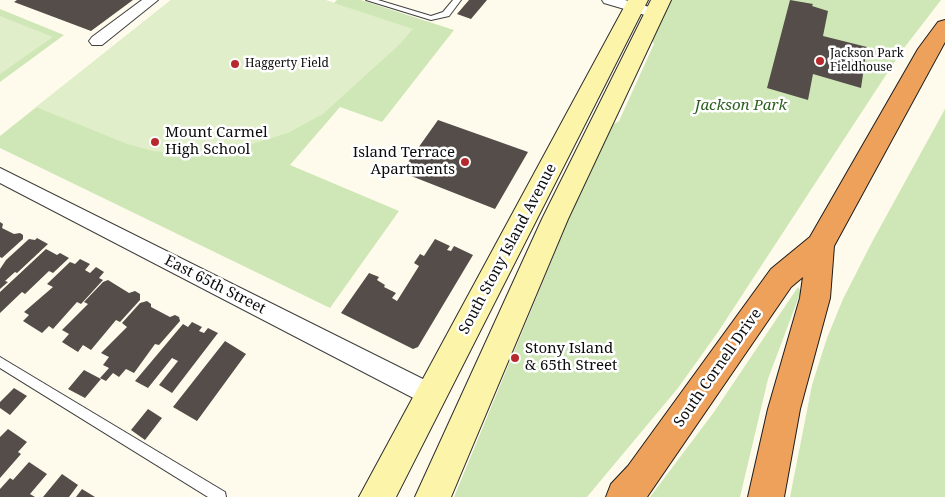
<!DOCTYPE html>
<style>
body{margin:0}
canvas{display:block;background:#fefbec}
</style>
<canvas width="945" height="497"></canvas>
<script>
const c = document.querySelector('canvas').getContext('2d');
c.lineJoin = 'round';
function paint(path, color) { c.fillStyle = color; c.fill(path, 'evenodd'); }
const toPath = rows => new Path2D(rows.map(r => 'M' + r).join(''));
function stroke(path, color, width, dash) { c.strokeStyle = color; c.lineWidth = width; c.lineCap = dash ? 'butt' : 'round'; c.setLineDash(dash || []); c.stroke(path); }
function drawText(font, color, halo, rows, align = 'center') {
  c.font = font + ' "Noto Serif",serif'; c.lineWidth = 5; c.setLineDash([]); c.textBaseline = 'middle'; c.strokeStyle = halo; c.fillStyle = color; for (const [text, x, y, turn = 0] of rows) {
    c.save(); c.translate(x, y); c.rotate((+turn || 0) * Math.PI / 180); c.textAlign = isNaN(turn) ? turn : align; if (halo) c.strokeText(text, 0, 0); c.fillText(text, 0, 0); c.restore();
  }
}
paint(toPath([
 [171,0,325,0,334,3,337,0,361,0,454,30,382,122,340,107,290,165,399,211,330,308,0,148,0,136],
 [668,0,941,0,901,52,718,332,678,388,587,497,454,497,606,129,619,121,654,44,650,38],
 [0,9,64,35,0,82],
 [945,109,945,497,790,497,812,385,827,338,843,299,872,242],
 [798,287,801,291,768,379,740,497,650,497,714,412]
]), '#cfe7b7');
paint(toPath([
 [171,0,325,0,413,29,399,45,323,114,288,133,235,149,205,153,175,153,153,151,127,144,36,107],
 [0,16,53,37,0,74]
]), '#e0eec9');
paint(toPath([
 [17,0,133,0,91,31,14,2],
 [469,0,487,0,471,19,457,14],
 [790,0,813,4,812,6,828,11,823,36,867,47,861,88,813,74,808,100,767,88],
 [438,120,528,152,495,209,401,172],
 [0,222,3,224,2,228,14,234,20,233,23,235,23,239,2,258,0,257],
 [37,238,48,244,17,273,15,272,5,281,8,282,0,289,0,269,6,260,29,239,35,240],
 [435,239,450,246,447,250,451,251,454,246,473,255,418,347,413,349,341,313,369,273,379,277,377,280,385,285,384,287,396,293,392,298,397,301,419,266,414,263,420,254,424,256],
 [46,249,57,255,60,253,69,258,53,273,49,271,25,294,22,292,0,313,0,292],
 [80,259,90,264,85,270,90,273,96,267,104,272,99,278,103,280,81,304,77,302,53,329,49,326,42,333,23,321,29,315,24,312,53,287,47,284,70,262,75,264],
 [108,280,129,293,135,291,140,294,140,300,120,322,116,320,91,350,83,345,78,352,62,342,69,334,62,330,88,304,84,302,103,282],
 [147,301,151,304,151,307,170,317,175,315,179,317,180,321,159,345,155,344,134,373,126,369,119,377,113,373,106,381,100,378,109,368,103,365,109,357,101,353,127,327,122,323,140,303],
 [192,322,202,327,199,331,204,333,208,328,218,333,172,393,159,385,178,361,172,358,148,388,135,381,183,324,188,327],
 [225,341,246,354,197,421,173,407],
 [84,370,101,379,85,398,68,389],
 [14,388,27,396,10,415,0,408,0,402],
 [148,409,162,418,145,440,131,430],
 [8,429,27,442,18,452,21,454,0,478,0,437],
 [29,462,47,474,30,494,35,497,0,497,0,489,10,478,13,480],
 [62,474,78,485,69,497,43,497],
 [82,489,95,497,76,497]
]), '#544d49');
const lane = toPath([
 [366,0,378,0,431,16,443,12,453,0,461,0,449,16,431,20,366,0],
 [0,357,225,492,226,497,208,497,0,368,0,357]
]);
const street = toPath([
 [142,0,158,0,102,45,92,45,89,41,92,37,142,0],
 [602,0,625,0,660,10,662,13,655,18,604,3,602,0],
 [0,168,439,387,443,395,439,403,431,407,423,403,0,183,0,168]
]);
const secondary = toPath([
 [628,0,648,0,396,497,359,497,628,0],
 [651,0,671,0,568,219,451,497,415,497,542,219,651,0]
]);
const highway = toPath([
 [945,20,945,42,834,246,830,298,800,409,784,497,748,497,768,409,800,298,803,277,791,287,647,497,606,497,611,484,628,466,771,269,810,237,918,49,938,22,945,20]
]);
stroke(lane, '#3f3f3f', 2);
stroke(street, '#3f3f3f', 2);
stroke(secondary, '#2e2e2e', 2);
stroke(highway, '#1d1d1d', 2);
paint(lane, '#fff');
paint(street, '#fff');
paint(secondary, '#fcf4a9');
paint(highway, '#eea15a');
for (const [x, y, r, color] of [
 [820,61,5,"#b62a2e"],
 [235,64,5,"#b62a2e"],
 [155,142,5,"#b62a2e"],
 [465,162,5,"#b62a2e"],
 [515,358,5,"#b62a2e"]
]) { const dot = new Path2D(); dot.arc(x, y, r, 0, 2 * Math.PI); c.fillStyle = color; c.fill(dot); stroke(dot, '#fff', 2); }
drawText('12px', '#0c0c0c', '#fff', [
 ["Jackson Park",830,54],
 ["Fieldhouse",830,68],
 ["Haggerty Field",245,64]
], 'left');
drawText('italic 15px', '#2b601f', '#fff', [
 ["Jackson Park",741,106]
]);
drawText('15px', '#0c0c0c', '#fff', [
 ["Mount Carmel",165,133],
 ["High School",165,150],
 ["Island Terrace",455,153,"right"],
 ["Apartments",455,170,"right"],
 ["Stony Island",525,349],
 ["& 65th Street",525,366]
], 'left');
drawText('15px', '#0c0c0c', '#fff', [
 ["South Stony Island Avenue",508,249,-62],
 ["East 65th Street",215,285,27],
 ["South Cornell Drive",718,368,-55]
]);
</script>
